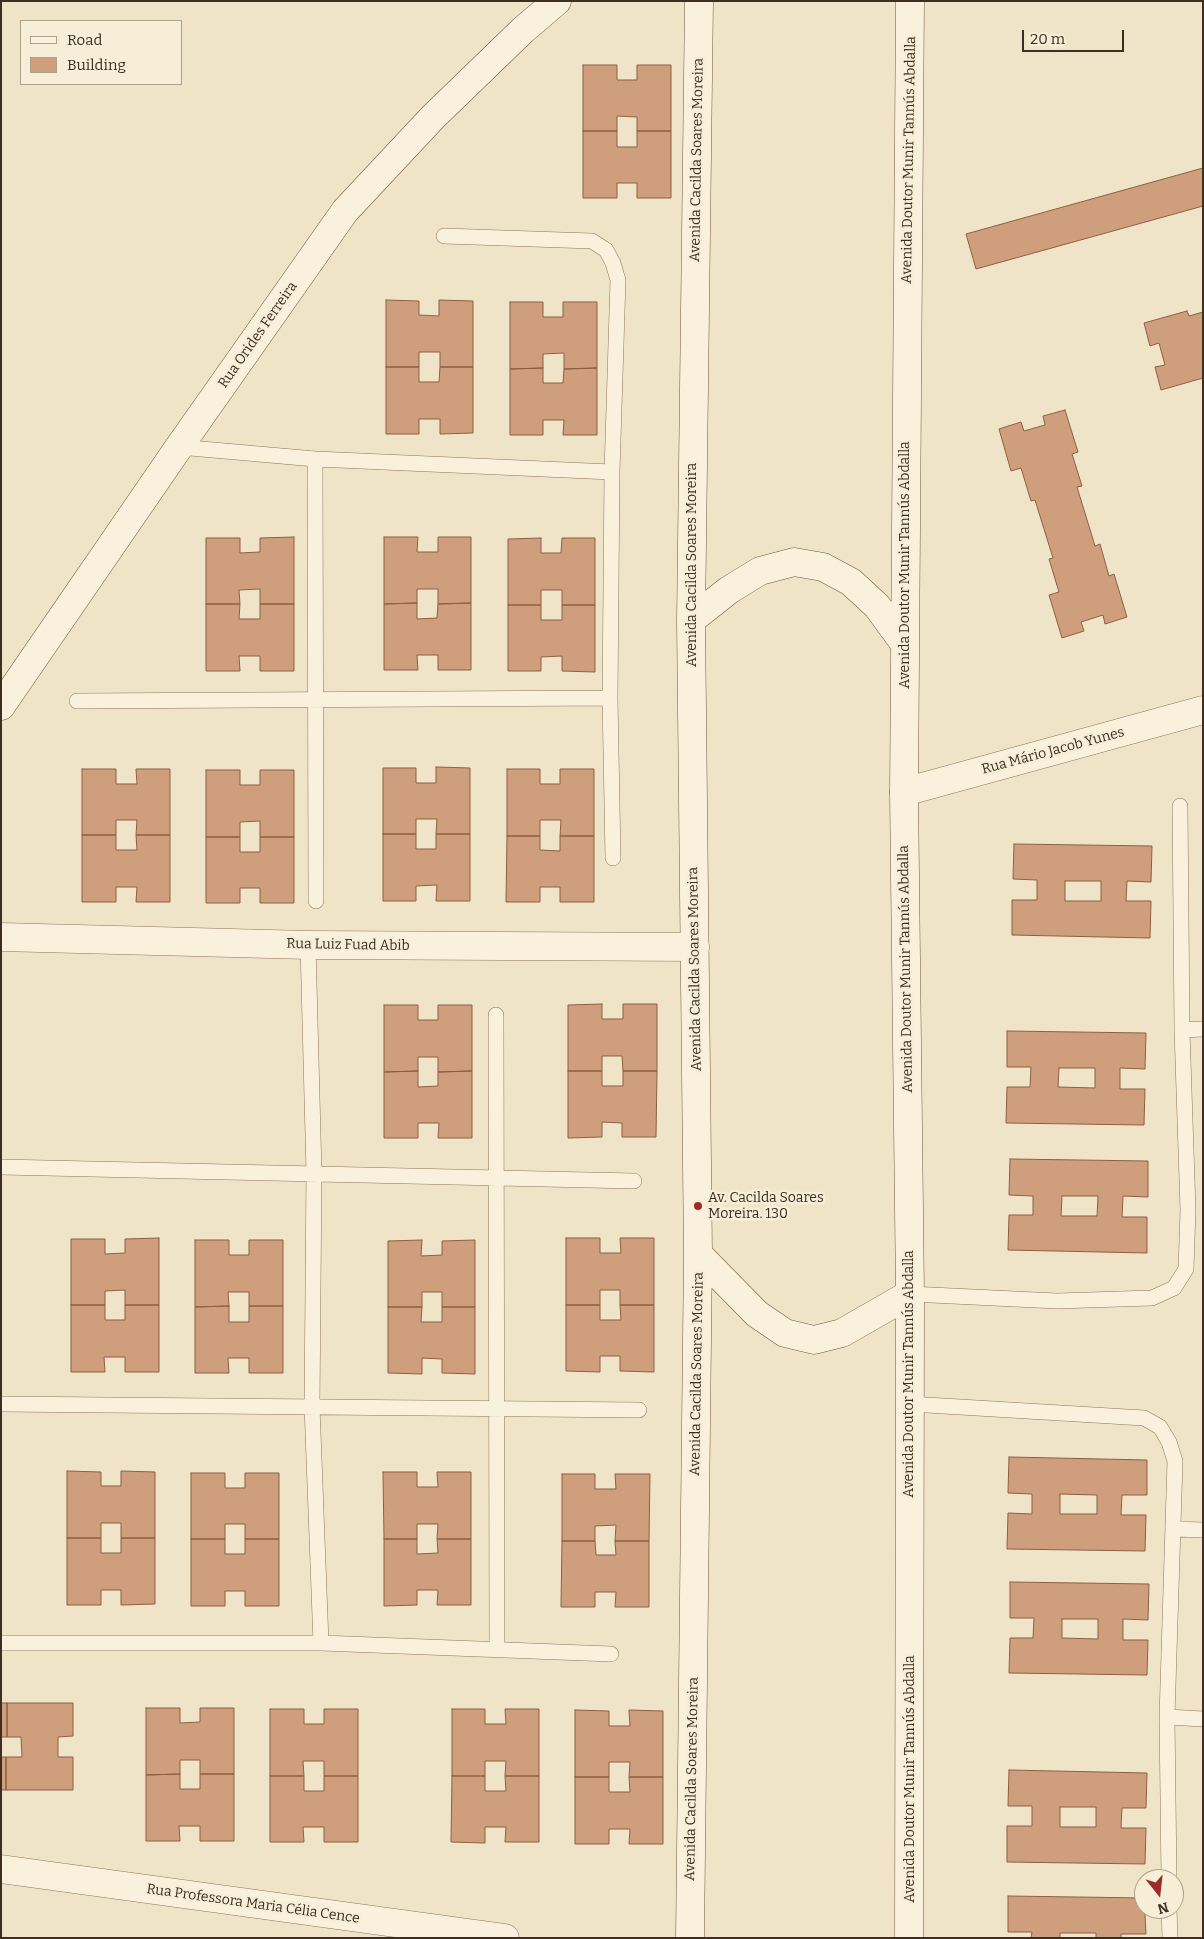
<!DOCTYPE html>
<meta charset="utf-8">
<style>
body{margin:0}
#map{position:relative;width:1204px;height:1939px;overflow:hidden;background:#f0e4c8;font-family:Bitter,serif}
canvas{display:block}
.frame{position:absolute;inset:0;border:2px solid #3d2e20;pointer-events:none}
.legend{position:absolute;left:20px;top:20px;width:162px;height:65px;box-sizing:border-box;background:#f7eed8;border:1px solid #ada18e;margin:0;padding:6px 9px;list-style:none;font-size:15px;color:#3d2e20}
.legend li{display:flex;align-items:center;gap:10px;height:25px}
.legend b{width:25px;border:1px solid #ada18e}
.north{position:absolute;left:1134px;top:1869px;width:50px;height:50px;box-sizing:border-box;background:#f7eed8;border:1px solid #ada18e;border-radius:50%;rotate:164deg;font-size:14px;font-weight:700;line-height:20px;text-align:center;color:#3d2e20}
.north::after{content:'';display:block;margin:auto;width:18px;height:22px;background:#9e2a2b;clip-path:polygon(50% 0,100% 100%,50% 72%,0 100%)}
.scale{position:absolute;left:1022px;top:30px;width:102px;height:22px;box-sizing:border-box;border:2px solid #3d2e20;border-top:0;padding-left:6px;font-size:15px;line-height:18px;white-space:nowrap;color:#3d2e20;-webkit-text-stroke:4px #f7eed8;paint-order:stroke}
</style>
<div id="map">
<canvas width="1204" height="1939"></canvas>
<div class="frame"></div>
<ul class="legend">
<li><b style="height:6px;background:#faf1dc"></b>Road</li>
<li><b style="height:14px;background:#cf9f7d"></b>Building</li>
</ul>
<div class="north">N</div>
<div class="scale">20 m</div>
</div>
<script>
const c = document.querySelector('canvas').getContext('2d');
c.lineJoin = 'round';
function paint(path, color) { c.fillStyle = color; c.fill(path, 'evenodd'); }
const toPath = rows => new Path2D(rows.map(r => 'M' + r).join(''));
function stroke(path, color, width, dash) { c.strokeStyle = color; c.lineWidth = width; c.lineCap = dash ? 'butt' : 'round'; c.setLineDash(dash || []); c.stroke(path); }
function drawText(font, color, halo, rows, align = 'center') {
  c.font = font + ' Bitter,serif'; c.lineWidth = 5; c.setLineDash([]); c.textBaseline = 'middle'; c.strokeStyle = halo; c.fillStyle = color; for (const [text, x, y, turn = 0] of rows) {
    c.save(); c.translate(x, y); c.rotate((+turn || 0) * Math.PI / 180); c.textAlign = isNaN(turn) ? turn : align; if (halo) c.strokeText(text, 0, 0); c.fillText(text, 0, 0); c.restore();
  }
}
const building = toPath([
 [583,65,617,65,617,80,637,80,637,65,671,65,671,131,637,131,637,117,617,116,617,131,583,131,583,65],
 [583,131,617,131,617,147,637,147,637,131,671,131,671,198,637,198,637,183,617,183,617,198,583,198,583,131],
 [1203,168,1203,206,976,269,966,234,1203,168],
 [386,300,419,301,419,315,439,316,439,300,473,301,473,367,440,367,440,352,419,352,419,367,386,367,386,300],
 [510,302,543,302,543,317,563,317,563,302,597,302,597,368,564,369,564,353,543,354,543,368,510,369,510,302],
 [1187,311,1189,316,1203,312,1203,378,1161,390,1155,367,1165,365,1159,343,1150,346,1144,323,1187,311],
 [386,367,419,367,419,382,439,382,440,367,473,367,473,433,440,434,440,419,419,419,419,434,386,434,386,367],
 [543,368,543,383,563,383,564,369,597,368,597,435,563,435,564,420,543,420,543,435,510,435,510,369,543,368],
 [1065,410,1078,452,1072,454,1082,486,1077,487,1095,546,1100,544,1109,576,1114,574,1127,617,1105,624,1103,615,1081,622,1084,631,1062,638,1049,595,1059,592,1049,559,1053,558,1035,500,1031,501,1021,468,1011,471,999,429,1021,422,1024,431,1045,425,1043,416,1065,410],
 [294,537,294,604,260,604,260,589,239,590,240,604,206,604,206,538,240,538,240,553,260,552,260,538,294,537],
 [384,537,418,537,417,552,438,552,438,537,471,537,471,603,438,604,438,589,417,589,417,603,384,604,384,537],
 [541,538,541,553,561,553,562,538,595,538,595,605,562,605,562,590,541,590,541,605,508,605,508,539,541,538],
 [417,603,417,619,437,618,438,604,471,603,471,670,438,670,438,655,417,655,418,670,384,670,384,604,417,603],
 [206,604,240,604,239,619,260,619,260,604,294,604,294,671,260,671,260,656,239,656,240,671,206,671,206,604],
 [508,605,541,605,541,620,562,620,562,605,595,605,595,672,562,671,562,656,541,657,541,671,508,671,508,605],
 [436,767,470,768,470,834,436,834,437,819,416,819,416,834,383,834,383,768,416,768,416,783,436,783,436,767],
 [82,769,116,769,116,784,137,784,136,769,170,769,170,835,136,835,137,820,116,820,116,835,82,835,82,769],
 [507,769,540,769,540,784,560,784,560,769,594,769,594,836,560,836,561,820,540,820,540,836,507,836,507,769],
 [206,770,240,770,240,785,260,785,260,770,294,770,294,837,260,837,260,821,240,822,240,837,206,837,206,770],
 [383,834,416,834,416,849,436,849,436,834,470,834,470,901,436,901,437,885,416,886,416,901,383,901,383,834],
 [82,835,116,835,116,850,137,850,136,835,170,835,170,902,136,902,137,887,116,887,116,902,82,902,82,835],
 [507,836,540,836,540,850,560,851,560,836,594,836,594,902,560,902,560,887,540,887,540,902,506,902,507,836],
 [206,837,240,837,240,852,260,852,260,837,294,837,294,903,260,903,260,888,240,888,240,903,206,903,206,837],
 [1014,844,1152,846,1151,882,1127,881,1126,901,1151,901,1150,938,1012,935,1012,900,1037,900,1037,880,1013,879,1014,844],
 [1065,881,1101,881,1101,901,1065,901,1065,881],
 [602,1004,602,1019,623,1019,623,1004,657,1004,657,1071,623,1071,622,1056,602,1056,602,1071,568,1071,568,1005,602,1004],
 [384,1005,418,1005,418,1020,438,1020,438,1005,472,1005,472,1071,438,1072,438,1057,418,1057,418,1071,384,1072,384,1005],
 [1007,1031,1146,1033,1145,1069,1120,1068,1120,1089,1145,1089,1144,1125,1006,1123,1007,1087,1030,1087,1031,1067,1007,1067,1007,1031],
 [1059,1068,1095,1068,1095,1088,1058,1087,1059,1068],
 [418,1071,418,1087,438,1086,438,1072,472,1071,472,1138,438,1138,439,1123,418,1123,418,1138,384,1138,384,1072,418,1071],
 [568,1071,602,1071,602,1086,623,1086,623,1071,657,1071,656,1137,622,1137,622,1123,602,1122,602,1137,568,1138,568,1071],
 [1010,1159,1148,1161,1148,1197,1123,1196,1122,1217,1147,1217,1147,1253,1008,1250,1009,1215,1033,1215,1033,1196,1009,1195,1010,1159],
 [1062,1196,1098,1196,1097,1216,1061,1216,1062,1196],
 [159,1238,159,1305,125,1305,125,1290,105,1291,105,1305,71,1305,71,1239,105,1239,105,1254,125,1253,125,1239,159,1238],
 [566,1238,600,1238,600,1253,621,1253,620,1238,654,1238,654,1305,620,1305,620,1290,600,1290,600,1305,566,1305,566,1238],
 [195,1240,229,1240,229,1255,249,1255,249,1240,283,1240,283,1306,249,1306,249,1292,228,1292,229,1306,195,1307,195,1240],
 [422,1240,421,1256,442,1255,442,1241,475,1240,475,1307,442,1307,442,1292,422,1292,422,1307,388,1307,388,1241,422,1240],
 [71,1305,105,1305,105,1320,125,1320,125,1305,159,1305,159,1372,125,1372,125,1357,104,1357,105,1372,71,1372,71,1305],
 [566,1305,600,1305,600,1320,621,1320,620,1305,654,1305,654,1372,620,1371,620,1356,600,1356,600,1372,566,1371,566,1305],
 [229,1306,229,1322,249,1322,249,1306,283,1306,283,1373,249,1373,249,1358,228,1358,229,1373,195,1373,195,1307,229,1306],
 [388,1307,422,1307,421,1322,442,1322,442,1307,475,1307,475,1374,442,1373,442,1359,422,1358,422,1374,388,1373,388,1307],
 [1009,1457,1147,1460,1147,1495,1122,1495,1121,1515,1146,1515,1145,1551,1007,1549,1008,1513,1032,1514,1032,1494,1008,1493,1009,1457],
 [1060,1494,1097,1495,1097,1514,1060,1514,1060,1494],
 [67,1471,101,1472,101,1486,121,1486,121,1471,155,1472,155,1538,121,1538,121,1523,101,1523,101,1538,67,1538,67,1471],
 [383,1472,417,1472,417,1487,438,1487,437,1472,471,1472,471,1539,437,1539,438,1524,417,1524,417,1539,384,1539,383,1472],
 [191,1473,225,1473,225,1488,245,1488,245,1473,279,1473,279,1539,245,1539,245,1524,225,1524,225,1539,191,1539,191,1473],
 [562,1474,595,1474,595,1489,616,1489,615,1474,650,1474,649,1541,615,1541,616,1525,595,1526,595,1541,562,1541,562,1474],
 [67,1538,101,1538,101,1553,121,1553,121,1538,155,1538,155,1604,121,1605,121,1590,101,1590,101,1605,67,1605,67,1538],
 [191,1539,225,1539,225,1554,245,1554,245,1539,279,1539,279,1606,245,1606,245,1591,225,1591,225,1606,191,1606,191,1539],
 [384,1539,417,1539,417,1554,438,1553,437,1539,471,1539,471,1605,437,1605,438,1590,417,1590,417,1605,384,1606,384,1539],
 [562,1541,595,1541,596,1555,616,1555,615,1541,649,1541,649,1607,615,1607,616,1592,595,1592,595,1607,561,1607,562,1541],
 [1010,1582,1149,1584,1148,1620,1123,1619,1123,1640,1148,1640,1147,1675,1009,1673,1010,1638,1033,1638,1034,1618,1010,1618,1010,1582],
 [1062,1619,1098,1619,1098,1639,1062,1638,1062,1619],
 [1,1703,7,1703,7,1737,1,1737,1,1703],
 [7,1703,73,1703,73,1736,58,1737,58,1757,73,1757,73,1790,6,1790,6,1757,22,1757,21,1737,7,1737,7,1703],
 [146,1708,180,1708,180,1723,200,1722,200,1708,234,1708,234,1774,200,1774,200,1760,180,1760,180,1774,146,1775,146,1708],
 [270,1709,304,1709,304,1724,324,1724,324,1709,358,1709,358,1776,324,1776,324,1761,303,1761,304,1776,270,1776,270,1709],
 [452,1709,485,1709,485,1724,506,1724,505,1709,539,1709,539,1776,505,1776,506,1761,485,1761,485,1776,452,1776,452,1709],
 [575,1710,609,1711,609,1726,630,1726,629,1710,663,1711,663,1777,629,1777,630,1762,609,1762,609,1777,575,1777,575,1710],
 [1,1757,6,1757,6,1790,1,1790,1,1757],
 [1009,1770,1147,1773,1146,1808,1122,1808,1121,1828,1146,1828,1145,1864,1007,1862,1007,1826,1032,1826,1032,1806,1008,1806,1009,1770],
 [1060,1807,1096,1807,1096,1827,1060,1827,1060,1807],
 [180,1774,180,1789,200,1789,200,1774,234,1774,234,1841,200,1841,200,1826,179,1826,180,1841,146,1841,146,1775,180,1774],
 [270,1776,304,1776,304,1791,324,1791,324,1776,358,1776,358,1842,324,1842,324,1827,303,1827,304,1842,270,1842,270,1776],
 [452,1776,485,1776,485,1791,506,1791,505,1776,539,1776,539,1842,505,1842,506,1827,485,1827,485,1843,451,1842,452,1776],
 [575,1777,609,1777,609,1792,630,1792,629,1777,663,1777,663,1844,629,1844,630,1829,609,1829,609,1844,575,1844,575,1777],
 [1008,1896,1144,1898,1146,1934,1121,1934,1121,1938,1096,1938,1096,1933,1060,1933,1060,1938,1031,1938,1032,1932,1008,1932,1008,1896]
]);
paint(building, '#cf9f7d');
stroke(building, '#8d5f41', 1);
const lane = toPath([
 [444,236,592,241,606,250,613,263,618,280,612,472,610,698,613,858],
 [179,447,315,459,612,472],
 [315,459,316,901],
 [77,701,610,698],
 [308,945,314,1173,312,1406,321,1643],
 [496,1015,497,1650],
 [1182,1030,1203,1029],
 [1,1167,634,1181],
 [910,1294,1057,1301,1152,1298,1174,1288,1186,1269,1188,1210,1182,1030,1180,806],
 [1,1404,639,1410],
 [910,1404,1144,1418,1160,1427,1169,1442,1175,1461,1167,1717,1169,1879],
 [1173,1529,1203,1530],
 [1,1643,321,1643,611,1654],
 [1167,1717,1203,1719],
 [1169,1909,1170,1938]
]);
const street = toPath([
 [904,792,1203,710],
 [1,937,308,945,695,947],
 [1,1869,505,1938]
]);
const secondary = toPath([
 [691,620,729,590,760,571,794,562,823,567,851,582,877,606,904,643],
 [1,706,179,447,345,211,433,117,523,30,557,1],
 [698,1254,757,1314,785,1333,814,1340,842,1333,910,1294],
 [690,1938,698,1254,691,620,699,1],
 [909,1938,910,1294,904,792,910,1]
]);
stroke(lane, '#8d765c', 16);
stroke(street, '#8d765c', 29);
stroke(secondary, '#6f573f', 29);
stroke(lane, '#faf1dc', 15);
stroke(street, '#faf1dc', 28);
stroke(secondary, '#faf1dc', 28);
for (const [x, y, r, color] of [
 [698,1206,5,"#9e2a2b"]
]) { const dot = new Path2D(); dot.arc(x, y, r, 0, 2 * Math.PI); c.fillStyle = color; c.fill(dot); stroke(dot, '#f7eed8', 2); }
drawText('14px', '#3d2e20', '#f7eed8', [
 ["Avenida Cacilda Soares Moreira",697,160,-89],
 ["Avenida Doutor Munir Tannús Abdalla",909,160,-89],
 ["Rua Orides Ferreira",258,335,-55],
 ["Avenida Cacilda Soares Moreira",692,565,-90],
 ["Avenida Doutor Munir Tannús Abdalla",905,565,-90],
 ["Rua Mário Jacob Yunes",1053,751,-15],
 ["Rua Luiz Fuad Abib",348,945,1],
 ["Avenida Cacilda Soares Moreira",695,969,-91],
 ["Avenida Doutor Munir Tannús Abdalla",906,969,-91],
 ["Avenida Cacilda Soares Moreira",697,1374,-89],
 ["Avenida Doutor Munir Tannús Abdalla",909,1374,-90],
 ["Avenida Cacilda Soares Moreira",692,1779,-89],
 ["Avenida Doutor Munir Tannús Abdalla",910,1779,-90],
 ["Rua Professora Maria Célia Cence",253,1904,8]
]);
drawText('14px', '#3d2e20', '#f7eed8', [
 ["Av. Cacilda Soares",708,1198],
 ["Moreira. 130",708,1214]
], 'left');
</script>
